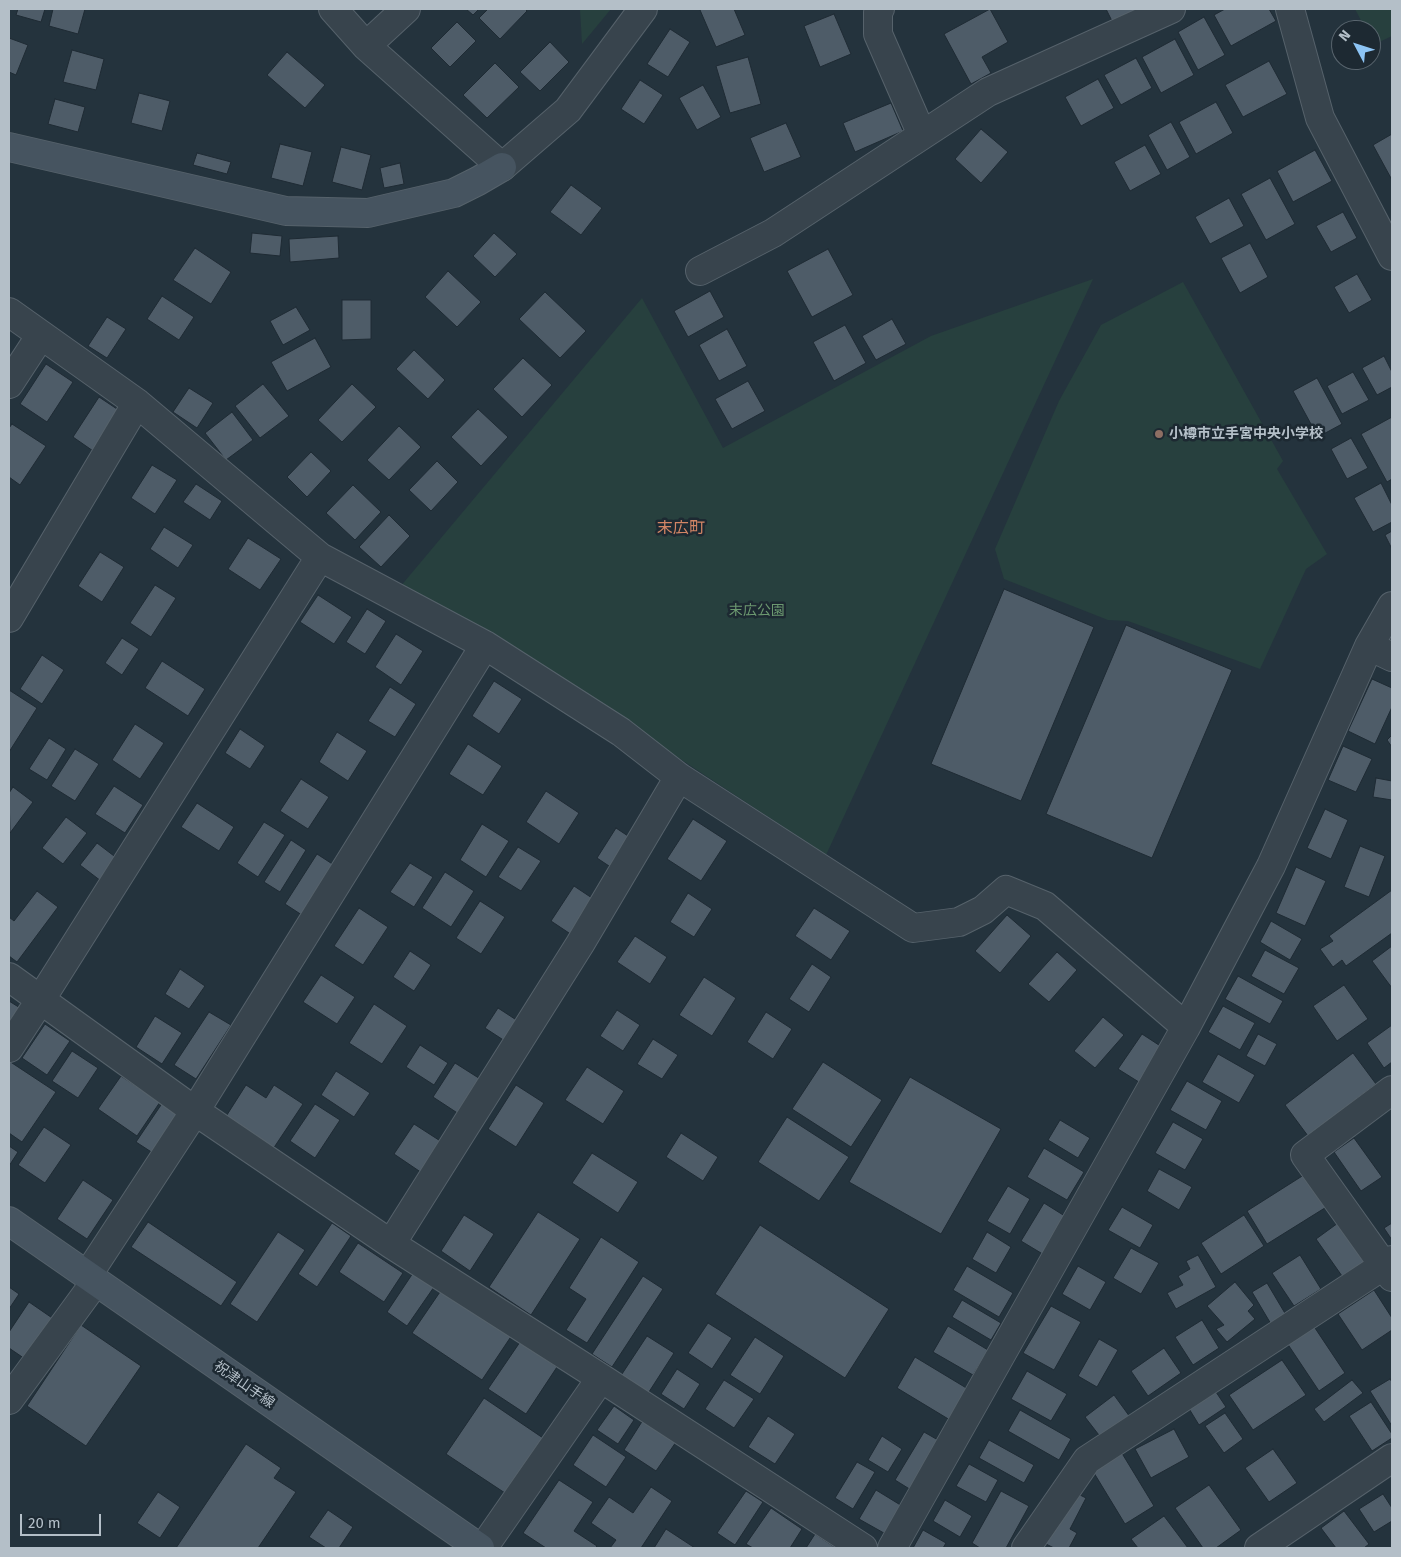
<!DOCTYPE html>
<meta charset="utf-8">
<style>
body{margin:0}
#map{position:relative;width:1401px;height:1557px;overflow:hidden;background:#24333d;font-family:"Fira Sans",sans-serif}
canvas{display:block}
.frame{position:absolute;inset:0;border:10px solid #b4bfc8;pointer-events:none}
.north{position:absolute;left:1331px;top:20px;width:50px;height:50px;box-sizing:border-box;background:#1d2932;border:1px solid #59656e;border-radius:50%;rotate:310deg;font-size:14px;font-weight:700;line-height:20px;text-align:center;color:#b4bfc8}
.north::after{content:'';display:block;margin:auto;width:18px;height:22px;background:#8cc4f5;clip-path:polygon(50% 0,100% 100%,50% 72%,0 100%)}
.scale{position:absolute;left:20px;top:1514px;width:81px;height:22px;box-sizing:border-box;border:2px solid #b4bfc8;border-top:0;padding-left:6px;font-size:15px;line-height:18px;white-space:nowrap;color:#b4bfc8;-webkit-text-stroke:4px #1d2932;paint-order:stroke}
</style>
<div id="map">
<canvas width="1401" height="1557"></canvas>
<div class="frame"></div>
<div class="north">N</div>
<div class="scale">20 m</div>
</div>
<script>
const c = document.querySelector('canvas').getContext('2d');
c.lineJoin = 'round';
function paint(path, color) { c.fillStyle = color; c.fill(path, 'evenodd'); }
const toPath = rows => new Path2D(rows.map(r => 'M' + r).join(''));
function stroke(path, color, width, dash) { c.strokeStyle = color; c.lineWidth = width; c.lineCap = dash ? 'butt' : 'round'; c.setLineDash(dash || []); c.stroke(path); }
function drawText(font, color, halo, rows, align = 'center') {
  c.font = font + ' "Fira Sans","Noto Sans JP",sans-serif'; c.lineWidth = 5; c.setLineDash([]); c.textBaseline = 'middle'; c.strokeStyle = halo; c.fillStyle = color; for (const [text, x, y, turn = 0] of rows) {
    c.save(); c.translate(x, y); c.rotate((+turn || 0) * Math.PI / 180); c.textAlign = isNaN(turn) ? turn : align; if (halo) c.strokeText(text, 0, 0); c.fillText(text, 0, 0); c.restore();
  }
}
paint(toPath([
 [580,9,611,9,582,44],
 [1355,9,1392,9,1392,36,1373,45,1371,40,1371,30,1366,30],
 [1093,279,826,855,489,633,400,587,642,298,723,448,931,336],
 [1183,282,1283,461,1277,469,1327,554,1306,569,1260,669,1128,621,1108,620,1004,579,995,549,1059,401,1101,325]
]), '#27403e');
const building = toPath([
 [18,9,45,9,41,22,16,15,18,9],
 [53,9,85,9,78,34,49,26,53,9],
 [466,9,479,9,473,15,466,9],
 [488,9,525,9,527,11,500,39,479,18,488,9],
 [702,9,734,9,745,35,716,47,700,10,702,9],
 [990,9,1008,42,982,57,991,73,971,84,944,34,990,9],
 [1106,9,1139,9,1113,23,1106,9],
 [1225,9,1269,9,1276,21,1231,46,1214,15,1225,9],
 [834,14,851,54,820,67,804,26,834,14],
 [1204,17,1225,55,1198,70,1178,32,1204,17],
 [457,22,476,41,450,67,431,48,457,22],
 [670,29,690,42,668,77,647,64,670,29],
 [9,38,28,45,16,75,9,72,9,38],
 [1175,39,1194,75,1161,93,1142,57,1175,39],
 [550,42,569,62,540,91,520,72,550,42],
 [72,50,104,59,96,90,63,82,72,50],
 [287,52,325,85,305,108,267,75,287,52],
 [748,57,761,104,730,113,716,66,748,57],
 [1136,58,1152,88,1121,105,1104,75,1136,58],
 [1269,61,1287,94,1243,117,1225,85,1269,61],
 [495,63,519,87,487,118,463,95,495,63],
 [1098,79,1114,108,1081,126,1065,97,1098,79],
 [640,80,663,95,644,124,621,109,640,80],
 [703,85,721,117,697,130,679,98,703,85],
 [139,93,170,101,162,131,131,123,139,93],
 [55,99,85,107,78,132,48,124,55,99],
 [1216,102,1233,133,1196,154,1179,122,1216,102],
 [891,103,903,131,855,152,843,123,891,103],
 [1171,122,1190,157,1167,170,1148,135,1171,122],
 [786,123,801,157,764,172,750,138,786,123],
 [981,129,1008,152,981,183,955,159,981,129],
 [1392,134,1392,180,1373,145,1392,134],
 [280,144,312,152,303,186,271,178,280,144],
 [1145,145,1161,174,1130,191,1114,162,1145,145],
 [341,147,371,155,362,190,332,182,341,147],
 [1315,150,1332,181,1293,202,1277,171,1315,150],
 [197,153,231,162,227,174,193,165,197,153],
 [400,163,404,184,384,188,380,168,400,163],
 [1270,178,1295,224,1266,240,1241,194,1270,178],
 [571,185,602,208,581,235,550,212,571,185],
 [1229,198,1244,226,1210,244,1195,217,1229,198],
 [1343,212,1357,238,1331,252,1316,226,1343,212],
 [252,233,282,236,280,256,250,253,252,233],
 [494,233,517,254,495,277,473,256,494,233],
 [338,236,339,258,290,262,289,239,338,236],
 [1250,243,1268,277,1240,293,1221,258,1250,243],
 [195,248,231,272,211,304,173,280,195,248],
 [828,249,853,295,812,317,787,271,828,249],
 [448,271,481,302,457,327,425,297,448,271],
 [1357,274,1372,300,1349,313,1334,287,1357,274],
 [710,291,724,317,688,337,674,311,710,291],
 [545,292,586,331,560,358,519,319,545,292],
 [162,296,194,317,179,340,147,319,162,296],
 [342,300,371,300,371,339,342,340,342,300],
 [296,307,310,330,283,345,270,321,296,307],
 [107,317,126,329,107,358,88,346,107,317],
 [892,319,906,344,876,360,862,336,892,319],
 [845,325,866,363,834,381,813,342,845,325],
 [727,329,747,366,719,381,699,345,727,329],
 [315,338,331,367,287,391,271,362,315,338],
 [414,350,445,380,428,399,396,369,414,350],
 [1384,356,1392,372,1392,387,1377,395,1362,368,1384,356],
 [523,358,552,385,522,417,493,389,523,358],
 [46,364,73,382,47,422,20,404,46,364],
 [1353,372,1369,400,1342,414,1327,386,1353,372],
 [1317,378,1342,424,1318,437,1293,391,1317,378],
 [748,381,765,411,732,429,715,399,748,381],
 [263,384,289,416,260,438,235,406,263,384],
 [352,384,376,407,342,442,318,420,352,384],
 [189,388,213,403,197,428,173,412,189,388],
 [99,397,123,413,96,453,73,437,99,397],
 [478,409,508,437,481,466,451,437,478,409],
 [232,412,253,440,226,460,205,433,232,412],
 [1392,417,1392,479,1387,482,1361,434,1392,417],
 [12,424,46,446,20,485,9,477,9,428,12,424],
 [399,426,421,447,389,480,367,460,399,426],
 [1351,438,1368,468,1347,479,1331,449,1351,438],
 [311,452,331,471,307,497,287,477,311,452],
 [437,461,458,482,431,511,409,490,437,461],
 [152,465,177,480,155,514,131,498,152,465],
 [1381,483,1392,505,1392,522,1373,532,1354,498,1381,483],
 [196,484,222,501,210,520,183,502,196,484],
 [353,485,381,512,355,540,326,513,353,485],
 [389,515,410,536,381,567,359,547,389,515],
 [164,527,193,545,178,568,150,549,164,527],
 [1392,531,1392,549,1385,535,1392,531],
 [248,538,281,559,260,590,228,569,248,538],
 [100,552,124,567,102,602,78,586,100,552],
 [155,585,176,598,151,637,130,623,155,585],
 [1004,589,1094,627,1021,801,931,764,1004,589],
 [318,595,352,617,334,644,300,622,318,595],
 [367,609,386,621,365,654,346,642,367,609],
 [1126,625,1232,670,1152,858,1046,814,1126,625],
 [396,634,423,651,401,685,375,667,396,634],
 [122,638,139,649,122,675,105,663,122,638],
 [42,655,64,670,42,704,20,689,42,655],
 [162,661,205,689,188,716,145,688,162,661],
 [1372,679,1392,688,1392,707,1375,744,1348,731,1372,679],
 [494,681,522,699,499,734,472,716,494,681],
 [390,687,416,704,395,737,368,721,390,687],
 [9,690,37,708,9,752,9,690],
 [135,724,164,743,140,779,112,760,135,724],
 [240,729,265,746,250,769,225,753,240,729],
 [337,732,367,751,348,781,319,762,337,732],
 [1392,735,1392,747,1387,740,1392,735],
 [49,738,66,749,47,780,29,769,49,738],
 [468,744,502,766,483,795,449,774,468,744],
 [1343,746,1372,759,1356,792,1328,780,1343,746],
 [75,749,99,764,75,801,51,786,75,749],
 [1376,778,1392,781,1392,800,1373,797,1376,778],
 [301,779,329,797,308,829,280,811,301,779],
 [114,786,143,805,125,833,95,814,114,786],
 [13,787,33,802,10,833,9,793,13,787],
 [546,791,579,813,559,844,526,822,546,791],
 [197,803,234,827,219,851,181,827,197,803],
 [1325,809,1348,820,1331,859,1307,848,1325,809],
 [66,817,87,833,63,864,42,848,66,817],
 [693,819,727,841,701,881,667,859,693,819],
 [264,822,285,835,258,877,237,863,264,822],
 [482,824,509,841,486,877,460,860,482,824],
 [616,828,634,840,615,870,597,858,616,828],
 [291,840,306,850,280,892,264,882,291,840],
 [97,843,118,859,101,881,80,865,97,843],
 [1360,846,1385,856,1369,897,1344,887,1360,846],
 [518,847,541,861,521,891,498,877,518,847],
 [317,854,337,867,305,917,285,904,317,854],
 [410,863,433,877,414,907,390,892,410,863],
 [1296,867,1326,881,1305,926,1276,913,1296,867],
 [445,872,474,891,451,927,422,908,445,872],
 [574,886,601,904,578,939,551,921,574,886],
 [1392,890,1392,933,1346,966,1342,960,1333,967,1320,949,1333,941,1329,936,1392,890],
 [37,891,58,907,17,962,9,956,9,917,14,921,37,891],
 [688,893,712,909,694,937,670,922,688,893],
 [480,901,505,917,481,954,456,938,480,901],
 [359,908,388,927,363,965,334,946,359,908],
 [814,908,850,931,831,960,795,936,814,908],
 [1007,915,1031,936,1000,973,975,951,1007,915],
 [1271,921,1302,939,1290,960,1260,942,1271,921],
 [635,936,667,957,650,984,617,962,635,936],
 [1392,946,1392,988,1372,961,1392,946],
 [1265,950,1299,968,1284,994,1251,976,1265,950],
 [410,951,431,965,414,991,393,977,410,951],
 [1057,952,1077,970,1049,1002,1028,984,1057,952],
 [812,964,831,977,809,1012,789,999,812,964],
 [180,969,205,986,189,1009,165,994,180,969],
 [321,975,355,997,337,1024,303,1002,321,975],
 [1238,976,1283,1001,1270,1024,1225,999,1238,976],
 [704,977,736,998,712,1036,679,1015,704,977],
 [1344,985,1368,1019,1337,1041,1313,1006,1344,985],
 [9,1001,25,1011,9,1035,9,1001],
 [374,1004,407,1026,382,1064,349,1043,374,1004],
 [1223,1006,1255,1023,1240,1050,1208,1032,1223,1006],
 [498,1008,521,1023,508,1043,485,1028,498,1008],
 [617,1010,640,1025,623,1051,600,1036,617,1010],
 [209,1012,231,1025,196,1079,174,1065,209,1012],
 [766,1012,792,1029,773,1059,747,1042,766,1012],
 [155,1016,182,1033,162,1064,136,1047,155,1016],
 [1103,1017,1124,1035,1095,1068,1074,1051,1103,1017],
 [45,1024,70,1041,47,1075,22,1058,45,1024],
 [1392,1025,1392,1062,1384,1068,1367,1043,1392,1025],
 [1142,1034,1165,1049,1142,1084,1118,1069,1142,1034],
 [1258,1034,1277,1044,1265,1066,1246,1056,1258,1034],
 [653,1039,678,1055,662,1079,637,1064,653,1039],
 [420,1045,448,1063,434,1085,406,1067,420,1045],
 [72,1051,98,1068,78,1098,52,1081,72,1051],
 [1353,1053,1376,1084,1308,1136,1285,1105,1353,1053],
 [1218,1054,1255,1075,1239,1103,1202,1082,1218,1054],
 [9,1061,56,1092,22,1142,9,1133,9,1061],
 [823,1062,882,1100,851,1147,792,1109,823,1062],
 [455,1063,485,1082,462,1116,433,1097,455,1063],
 [587,1067,624,1091,603,1124,565,1100,587,1067],
 [336,1071,370,1093,354,1117,321,1095,336,1071],
 [121,1076,160,1102,137,1136,98,1109,121,1076],
 [910,1077,1001,1129,941,1234,849,1182,910,1077],
 [1187,1081,1222,1101,1206,1130,1170,1110,1187,1081],
 [246,1085,266,1098,274,1085,303,1104,273,1149,225,1118,246,1085],
 [516,1085,544,1103,516,1147,488,1129,516,1085],
 [163,1102,182,1115,156,1155,136,1142,163,1102],
 [315,1104,340,1120,315,1158,290,1141,315,1104],
 [787,1117,849,1157,819,1201,758,1162,787,1117],
 [1060,1120,1090,1138,1078,1158,1048,1140,1060,1120],
 [1173,1122,1203,1139,1185,1170,1155,1153,1173,1122],
 [414,1124,445,1144,425,1175,394,1154,414,1124],
 [44,1127,71,1145,45,1183,18,1165,44,1127],
 [681,1133,718,1157,703,1181,666,1157,681,1133],
 [1354,1138,1382,1177,1361,1191,1334,1152,1354,1138],
 [9,1146,18,1152,9,1166,9,1146],
 [1044,1148,1084,1172,1067,1200,1027,1177,1044,1148],
 [592,1153,638,1182,618,1213,572,1183,592,1153],
 [1159,1169,1192,1187,1179,1210,1147,1191,1159,1169],
 [1307,1173,1328,1206,1267,1244,1247,1211,1307,1173],
 [83,1180,113,1200,87,1239,57,1219,83,1180],
 [1008,1186,1030,1199,1010,1234,987,1221,1008,1186],
 [1044,1203,1068,1218,1046,1256,1021,1241,1044,1203],
 [1122,1207,1153,1225,1140,1248,1108,1230,1122,1207],
 [538,1212,580,1239,531,1315,489,1287,538,1212],
 [464,1215,494,1234,470,1271,441,1251,464,1215],
 [1244,1215,1264,1246,1221,1274,1201,1243,1244,1215],
 [148,1222,237,1282,221,1306,131,1247,148,1222],
 [332,1223,351,1236,317,1287,298,1274,332,1223],
 [1338,1223,1364,1262,1342,1276,1316,1239,1338,1223],
 [1392,1223,1392,1240,1384,1228,1392,1223],
 [760,1225,889,1309,845,1378,715,1294,760,1225],
 [278,1232,305,1250,257,1322,230,1304,278,1232],
 [987,1232,1011,1247,996,1273,972,1259,987,1232],
 [601,1237,639,1262,587,1343,566,1330,586,1299,569,1288,601,1237],
 [358,1243,403,1273,384,1302,339,1272,358,1243],
 [1131,1248,1159,1263,1141,1294,1113,1278,1131,1248],
 [1198,1255,1216,1287,1176,1309,1167,1293,1183,1285,1178,1276,1190,1269,1186,1261,1198,1255],
 [1300,1255,1321,1289,1294,1306,1272,1273,1300,1255],
 [967,1266,1013,1293,999,1317,953,1290,967,1266],
 [1078,1266,1106,1282,1090,1310,1062,1294,1078,1266],
 [413,1273,434,1287,407,1326,387,1312,413,1273],
 [643,1276,663,1289,612,1367,592,1354,643,1276],
 [1235,1282,1254,1305,1248,1311,1255,1319,1227,1342,1216,1329,1224,1325,1207,1306,1235,1282],
 [1267,1283,1286,1315,1271,1324,1252,1292,1267,1283],
 [9,1287,19,1294,9,1309,9,1287],
 [442,1289,512,1335,482,1380,412,1333,442,1289],
 [1374,1290,1392,1318,1392,1330,1362,1350,1338,1314,1374,1290],
 [962,1300,1001,1323,991,1340,952,1317,962,1300],
 [29,1302,58,1322,31,1363,9,1348,9,1332,29,1302],
 [1051,1306,1081,1322,1054,1370,1023,1353,1051,1306],
 [1202,1320,1219,1348,1193,1365,1175,1337,1202,1320],
 [708,1323,732,1338,712,1369,688,1353,708,1323],
 [81,1325,141,1366,86,1446,27,1406,81,1325],
 [1313,1325,1345,1373,1319,1391,1287,1343,1313,1325],
 [948,1326,988,1350,973,1375,933,1352,948,1326],
 [647,1336,674,1353,647,1395,620,1377,647,1336],
 [755,1337,784,1356,760,1394,730,1375,755,1337],
 [1099,1339,1118,1350,1097,1387,1078,1376,1099,1339],
 [520,1342,557,1367,526,1414,488,1389,520,1342],
 [1164,1348,1181,1373,1148,1396,1131,1371,1164,1348],
 [915,1357,968,1389,950,1420,897,1388,915,1357],
 [1282,1360,1306,1395,1253,1430,1229,1395,1282,1360],
 [677,1369,700,1384,684,1409,661,1394,677,1369],
 [1027,1371,1067,1394,1051,1421,1011,1399,1027,1371],
 [1390,1379,1392,1382,1392,1426,1370,1391,1390,1379],
 [724,1380,754,1399,734,1428,705,1409,724,1380],
 [1352,1380,1363,1393,1324,1422,1314,1409,1352,1380],
 [1214,1389,1226,1407,1199,1425,1188,1407,1214,1389],
 [1114,1395,1130,1417,1102,1439,1085,1417,1114,1395],
 [484,1398,543,1438,505,1493,446,1454,484,1398],
 [1371,1402,1392,1434,1392,1438,1372,1451,1349,1416,1371,1402],
 [614,1406,634,1420,618,1444,597,1430,614,1406],
 [1020,1410,1071,1439,1059,1460,1008,1431,1020,1410],
 [1225,1413,1243,1439,1224,1453,1205,1426,1225,1413],
 [768,1416,795,1434,775,1464,748,1447,768,1416],
 [643,1420,676,1442,656,1471,624,1450,643,1420],
 [1174,1429,1189,1457,1151,1478,1135,1449,1174,1429],
 [924,1432,945,1444,916,1493,895,1480,924,1432],
 [593,1435,626,1457,606,1487,573,1465,593,1435],
 [882,1436,902,1449,888,1472,868,1460,882,1436],
 [989,1440,1034,1465,1024,1483,979,1458,989,1440],
 [246,1444,281,1468,274,1478,296,1492,258,1548,176,1548,246,1444],
 [1273,1449,1297,1483,1269,1502,1245,1468,1273,1449],
 [1120,1450,1154,1506,1125,1524,1091,1468,1120,1450],
 [857,1462,875,1472,853,1509,835,1498,857,1462],
 [969,1464,998,1480,986,1502,956,1486,969,1464],
 [559,1480,593,1502,574,1531,597,1546,595,1548,546,1548,523,1533,559,1480],
 [1209,1485,1241,1530,1216,1548,1203,1548,1175,1508,1209,1485],
 [651,1487,672,1501,641,1548,610,1548,616,1540,591,1523,609,1497,633,1513,651,1487],
 [1068,1489,1086,1498,1070,1529,1077,1533,1069,1548,1054,1548,1040,1541,1068,1489],
 [876,1490,907,1509,891,1537,859,1519,876,1490],
 [746,1491,763,1502,735,1545,717,1533,746,1491],
 [1001,1491,1029,1506,1006,1548,980,1548,972,1543,1001,1491],
 [158,1492,180,1507,160,1538,137,1523,158,1492],
 [1383,1494,1392,1508,1392,1521,1374,1532,1359,1509,1383,1494],
 [945,1500,972,1516,960,1537,933,1521,945,1500],
 [771,1508,802,1529,790,1548,753,1548,746,1544,771,1508],
 [328,1510,353,1527,339,1548,326,1548,309,1537,328,1510],
 [1344,1511,1369,1544,1364,1548,1336,1548,1321,1528,1344,1511],
 [1164,1516,1188,1548,1138,1548,1131,1539,1164,1516],
 [666,1529,695,1548,654,1548,666,1529],
 [923,1530,946,1543,943,1548,913,1548,923,1530],
 [815,1534,836,1548,806,1548,815,1534]
]);
paint(building, '#4e5c68');
stroke(building, '#1f2b34', 1);
const street = toPath([
 [333,9,366,46,502,167,568,110,643,9],
 [880,9,878,12,878,34,922,135],
 [1290,9,1320,118,1392,256],
 [366,46,406,9],
 [700,271,773,233,988,92,1171,9],
 [9,312,137,403,320,557,485,645,621,732,679,777,913,928,959,922,983,910,1006,890,1045,906,1186,1027],
 [9,384,41,335],
 [9,618,137,403],
 [1369,646,1392,657],
 [9,977,195,1111,391,1244,601,1378,863,1548],
 [9,1048,41,999,320,557],
 [1392,1090,1305,1155,1392,1277],
 [391,1244,580,944,679,777],
 [87,1276,195,1111,485,645],
 [9,1400,96,1281],
 [483,1548,601,1378],
 [892,1548,1186,1027,1271,866,1369,646,1392,606],
 [1026,1548,1087,1460,1392,1260],
 [1259,1548,1392,1458]
]);
const secondary = toPath([
 [9,147,286,211,368,213,454,193,478,181,502,167],
 [9,1221,480,1548]
]);
stroke(street, '#56626b', 30);
stroke(secondary, '#56626b', 30);
stroke(street, '#38444d', 28);
stroke(secondary, '#465460', 28);
for (const [x, y, r, color] of [
 [1159,434,5,"#8d6e63"]
]) { const dot = new Path2D(); dot.arc(x, y, r, 0, 2 * Math.PI); c.fillStyle = color; c.fill(dot); stroke(dot, '#1d2932', 2); }
drawText('bold 14px', '#b4bfc8', '#1d2932', [
 ["小樽市立手宮中央小学校",1169,434]
], 'left');
drawText('14px', '#6c9970', '#1d2932', [
 ["末広公園",757,611]
]);
drawText('14px', '#b4bfc8', '#1d2932', [
 ["祝津山手線",244,1385,35]
]);
drawText('16px', '#d28565', '#1d2932', [
 ["末広町",681,529]
]);
</script>
